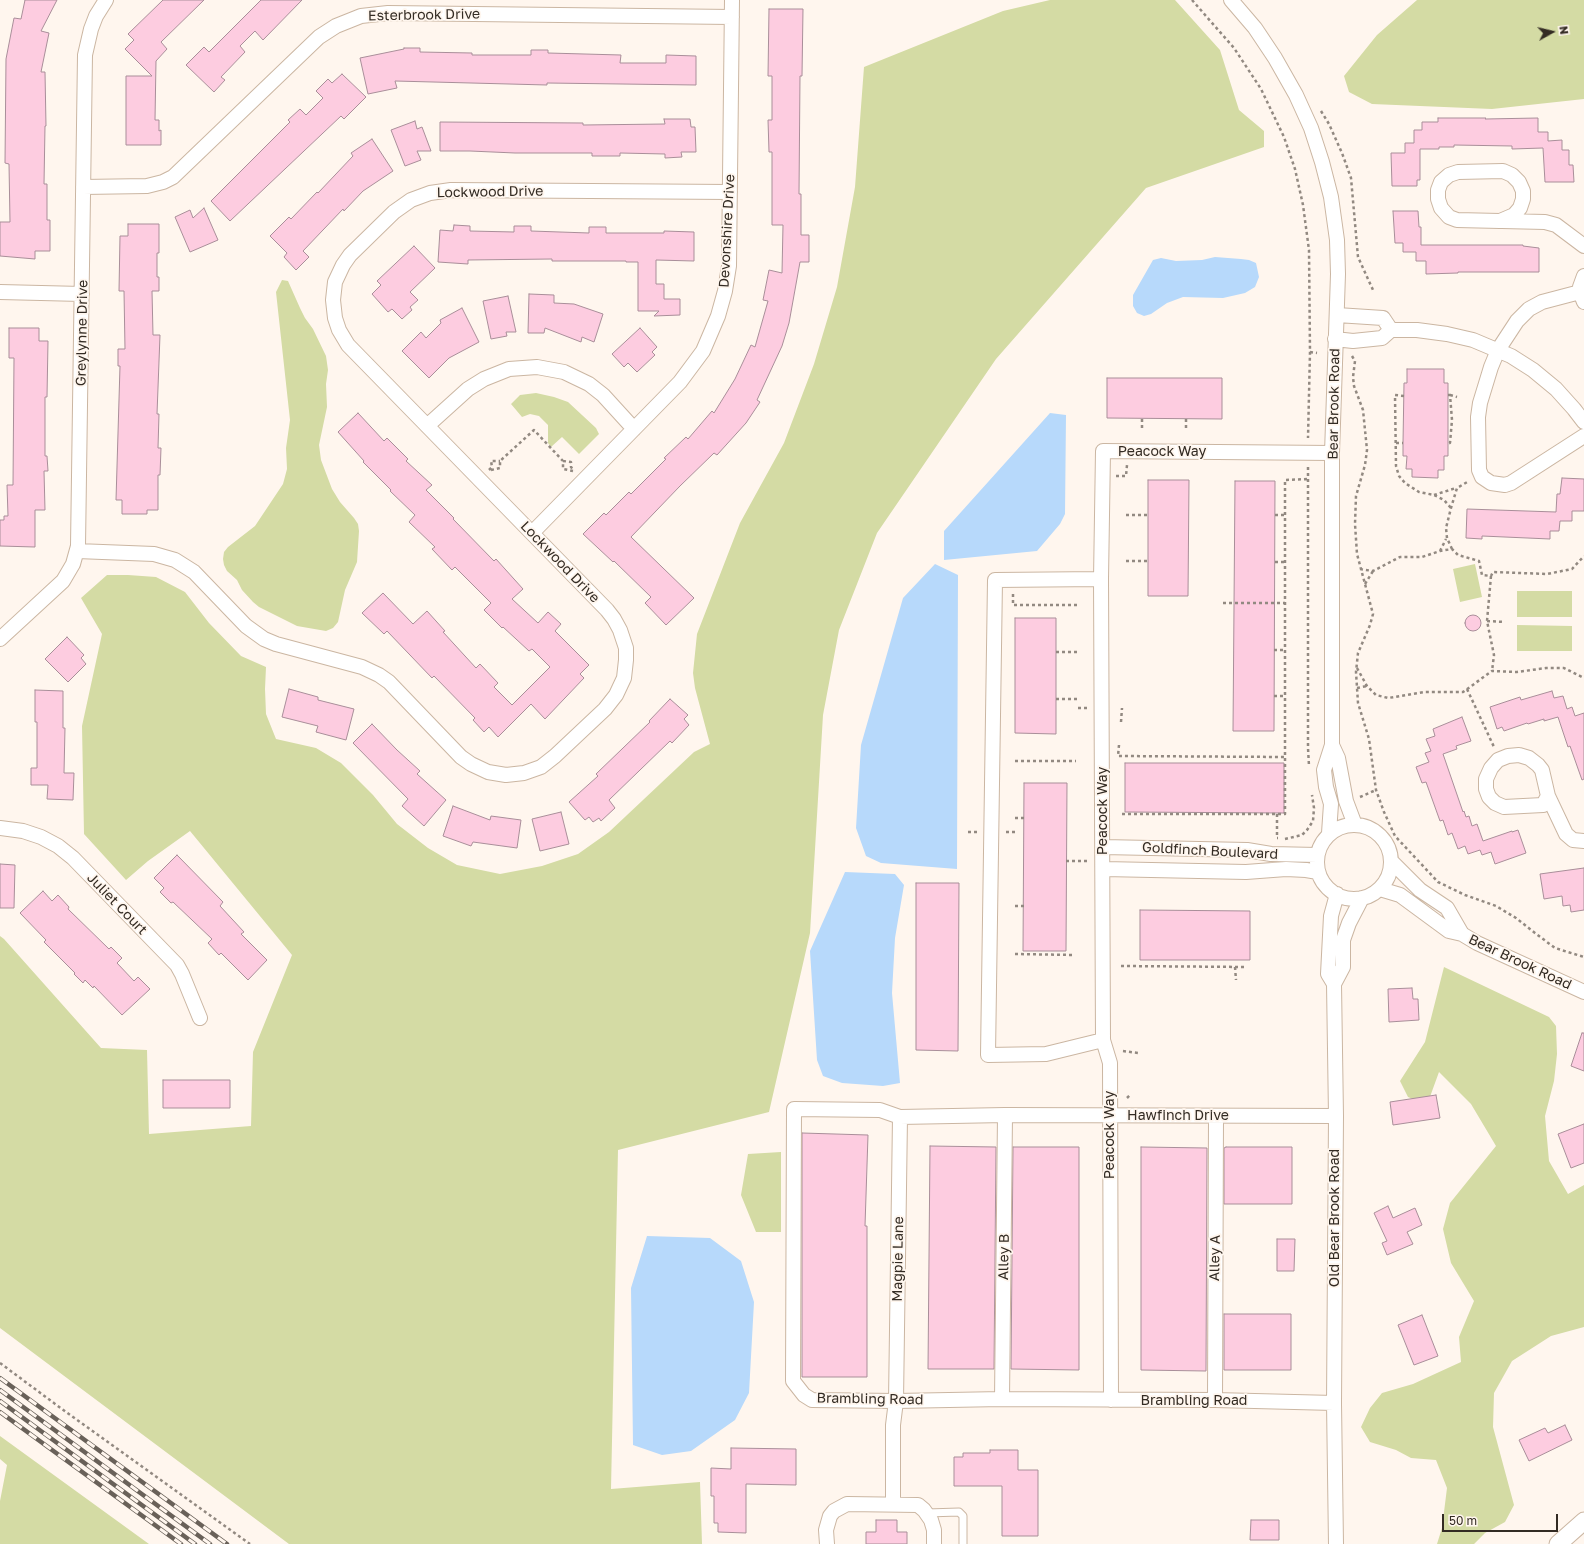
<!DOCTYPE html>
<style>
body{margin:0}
#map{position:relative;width:1584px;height:1544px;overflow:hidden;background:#fff6ee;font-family:"Golos Text",sans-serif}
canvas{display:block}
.north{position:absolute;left:1532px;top:12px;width:40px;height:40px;-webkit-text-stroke:3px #fff6ee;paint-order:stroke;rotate:82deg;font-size:11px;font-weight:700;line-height:16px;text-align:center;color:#332b23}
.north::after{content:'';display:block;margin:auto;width:14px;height:18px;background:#332b23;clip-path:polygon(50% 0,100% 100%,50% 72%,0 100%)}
.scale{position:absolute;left:1442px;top:1514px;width:116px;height:18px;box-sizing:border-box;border:2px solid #332b23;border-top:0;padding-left:5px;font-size:12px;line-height:14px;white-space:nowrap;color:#332b23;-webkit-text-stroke:3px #fff6ee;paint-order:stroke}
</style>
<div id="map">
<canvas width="1584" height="1544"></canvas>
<div class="north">N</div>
<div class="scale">50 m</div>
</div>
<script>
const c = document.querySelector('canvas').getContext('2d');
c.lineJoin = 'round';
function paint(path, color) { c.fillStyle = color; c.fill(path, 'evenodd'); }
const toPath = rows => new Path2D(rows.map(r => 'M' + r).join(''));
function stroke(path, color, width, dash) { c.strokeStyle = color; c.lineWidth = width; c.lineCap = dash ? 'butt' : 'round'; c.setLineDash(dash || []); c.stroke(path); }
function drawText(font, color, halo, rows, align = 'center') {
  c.font = font + ' "Golos Text",sans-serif'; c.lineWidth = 3.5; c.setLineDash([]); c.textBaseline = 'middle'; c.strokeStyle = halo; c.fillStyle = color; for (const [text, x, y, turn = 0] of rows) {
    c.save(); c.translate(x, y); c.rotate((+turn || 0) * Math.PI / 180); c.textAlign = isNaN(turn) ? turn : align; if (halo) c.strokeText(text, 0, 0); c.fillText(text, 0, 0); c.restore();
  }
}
paint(toPath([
 [1050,0,1175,0,1220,50,1239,110,1264,131,1264,147,1146,188,996,359,877,533,839,630,823,715,810,933,769,1112,618,1150,611,1489,700,1482,702,1544,289,1544,0,1328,0,936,4,939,101,1048,147,1050,149,1134,251,1126,253,1052,292,955,190,831,148,861,126,880,84,834,82,726,102,634,81,598,107,575,128,575,156,577,185,592,209,623,241,656,266,667,265,689,266,714,276,739,316,748,341,763,373,795,397,824,428,848,457,865,500,874,542,866,578,854,609,832,694,752,710,744,695,688,693,673,697,634,740,523,784,443,814,364,837,287,855,187,864,67,1003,11],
 [1417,0,1584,0,1584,99,1492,109,1372,104,1349,92,1344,76,1377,35],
 [282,280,288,281,300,308,305,318,313,329,326,356,328,370,326,384,327,407,319,445,321,460,332,489,340,502,354,518,358,524,359,531,357,562,345,590,338,622,333,628,326,631,297,626,259,607,253,602,242,590,237,580,227,571,224,565,223,559,224,552,228,547,255,526,283,484,287,469,286,448,290,420,276,292],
 [536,393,554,397,568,402,596,428,599,434,579,454,562,437,551,447,548,443,548,425,539,416,530,414,522,417,511,404,520,395],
 [1475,564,1482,597,1460,602,1453,569],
 [1517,591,1572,591,1572,617,1517,617],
 [1517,625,1572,626,1572,651,1517,651],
 [1444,967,1549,1017,1556,1026,1557,1054,1554,1081,1545,1116,1549,1161,1568,1194,1584,1185,1584,1327,1551,1336,1512,1361,1494,1393,1493,1427,1514,1505,1505,1522,1485,1533,1474,1544,1437,1544,1442,1528,1447,1488,1436,1460,1411,1458,1396,1450,1370,1442,1361,1427,1370,1408,1382,1393,1413,1384,1461,1362,1459,1337,1474,1301,1451,1263,1443,1229,1450,1203,1496,1146,1471,1104,1439,1072,1427,1105,1408,1097,1400,1081,1425,1042],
 [781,1152,781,1232,756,1232,741,1195,748,1154],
 [0,1436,149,1544,0,1544,0,1501,7,1465,0,1459]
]), '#d4dba4');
paint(toPath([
 [1215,257,1241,259,1249,260,1256,263,1259,277,1255,287,1245,293,1223,298,1183,297,1167,303,1151,314,1144,316,1137,313,1133,306,1133,295,1153,260,1161,258,1176,261,1202,260],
 [1050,413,1066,415,1065,514,1060,524,1037,551,944,560,944,531],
 [935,564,958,575,957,869,881,863,866,856,856,828,861,745,903,598],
 [845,872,895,874,904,885,895,938,892,993,900,1083,883,1086,842,1083,823,1076,817,1060,810,951],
 [647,1236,710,1238,741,1261,754,1302,749,1393,735,1420,691,1451,662,1455,633,1445,631,1288]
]), '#b7d9fb');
const building = toPath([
 [25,0,57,0,41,31,49,33,41,72,45,72,46,126,45,126,44,184,47,184,47,220,50,220,50,251,35,251,35,259,0,256,0,222,10,222,9,164,5,163,6,59,14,18,21,19,25,0],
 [163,0,204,0,161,42,167,49,156,61,155,120,159,120,159,131,161,130,161,145,126,145,126,76,152,76,125,49,134,40,128,34,163,0],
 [261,0,302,0,263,40,255,31,240,46,245,52,221,77,225,80,214,92,186,65,204,47,209,52,261,0],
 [769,9,803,9,802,76,800,76,799,194,801,194,801,235,809,235,809,262,800,262,789,323,782,346,757,400,760,402,746,423,717,455,714,453,680,486,631,537,694,598,666,625,645,603,651,597,614,561,613,562,583,534,604,513,606,515,629,492,631,494,666,459,664,458,686,437,688,439,712,411,714,413,735,379,751,345,755,347,768,301,763,300,769,270,782,273,783,225,772,225,772,152,769,152,768,120,772,120,772,76,768,76,769,9],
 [404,48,420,48,420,52,472,53,472,55,531,55,531,50,548,50,548,53,621,55,620,63,666,63,666,55,696,56,696,85,547,83,547,85,395,81,397,88,368,94,360,58,404,49,404,48],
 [342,74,366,97,344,119,341,116,230,221,211,201,290,122,288,120,300,109,306,115,323,98,316,91,328,79,332,83,342,74],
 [1438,118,1486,118,1485,119,1538,118,1538,132,1548,132,1548,141,1562,140,1562,150,1569,150,1569,165,1573,165,1574,182,1545,182,1543,148,1512,149,1512,146,1454,145,1454,147,1439,147,1439,149,1420,149,1420,180,1417,180,1417,186,1392,186,1391,153,1405,153,1405,143,1414,143,1414,130,1422,130,1422,122,1438,122,1438,118],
 [664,119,690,119,691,127,695,127,696,152,681,152,682,157,665,158,665,154,620,153,620,156,592,156,592,153,515,153,470,151,440,151,440,122,583,123,583,125,665,124,664,119],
 [415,121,417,129,422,127,431,151,417,151,421,160,405,166,391,130,415,121],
 [372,139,393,171,363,191,344,211,343,209,303,251,309,257,296,270,284,257,287,253,270,236,289,217,291,219,317,192,318,193,353,156,351,153,372,139],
 [204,208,218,240,190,252,175,217,190,210,193,218,204,208],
 [1393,211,1418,211,1419,227,1421,227,1421,245,1523,245,1523,246,1539,248,1539,272,1458,272,1458,273,1426,274,1426,261,1416,261,1416,252,1403,252,1403,243,1395,243,1393,211],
 [128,224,159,224,159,253,157,253,157,277,159,277,159,291,152,291,153,335,160,335,157,414,159,414,158,448,161,448,160,475,158,475,158,510,147,510,147,514,122,514,122,500,116,500,120,366,118,366,118,349,125,349,124,291,119,291,120,236,128,236,128,224],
 [454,225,470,226,470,231,514,232,514,226,531,226,531,231,589,233,589,227,606,227,606,233,664,233,664,231,694,232,694,261,656,260,656,284,664,284,664,299,680,299,680,315,654,316,659,311,638,311,638,262,626,262,626,261,552,261,552,259,468,260,468,264,438,262,440,230,453,231,454,225],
 [414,246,435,268,410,292,418,300,410,307,412,310,402,319,392,309,388,312,372,294,381,285,377,281,414,246],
 [529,294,554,295,554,303,574,304,603,314,594,342,582,337,581,342,545,328,544,333,528,333,529,294],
 [508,296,516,332,506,332,507,336,491,339,483,301,508,296],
 [462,308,479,342,449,358,429,378,402,351,421,332,426,338,441,323,440,320,462,308],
 [9,328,39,328,39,341,48,341,47,397,45,397,45,456,47,456,48,471,44,471,45,510,35,510,35,547,0,546,0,520,4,520,4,516,8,516,7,485,13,485,14,358,9,358,9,328],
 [640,328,657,347,652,352,655,355,637,372,628,363,624,367,612,354,640,328],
 [1407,369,1444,369,1444,383,1448,383,1448,456,1444,456,1444,470,1438,470,1438,478,1412,477,1412,469,1406,469,1407,456,1403,456,1403,443,1404,383,1407,383,1407,369],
 [1107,378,1222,378,1222,419,1107,418,1107,378],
 [358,413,384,441,387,438,408,459,406,461,432,485,426,490,454,518,453,519,494,561,496,559,523,589,512,599,538,623,548,612,561,624,555,631,589,665,580,674,584,678,545,719,531,704,498,737,489,727,484,732,473,720,475,718,434,676,432,678,387,631,384,634,362,613,383,593,413,624,427,611,445,631,443,632,476,668,480,664,498,683,494,687,512,705,550,667,532,649,529,651,503,627,502,628,484,610,491,603,455,567,452,570,432,549,435,547,409,522,415,515,390,491,391,490,363,462,364,461,338,432,358,413],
 [1562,478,1584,479,1584,511,1572,511,1572,521,1560,521,1559,531,1550,531,1550,539,1482,536,1482,539,1466,538,1467,509,1556,512,1557,494,1560,494,1562,478],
 [1148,480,1189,480,1188,596,1148,596,1148,480],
 [1235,481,1275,481,1274,731,1233,731,1235,481],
 '1465 623a8 8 0 1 1 16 0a8 8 0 1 1-16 0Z',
 [1015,618,1056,618,1056,734,1015,733,1015,618],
 [67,637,84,655,81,658,86,664,68,682,45,659,67,637],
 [289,689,318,697,318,700,354,709,346,740,316,732,318,726,282,717,289,689],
 [35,690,63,691,63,728,65,728,64,773,74,773,73,800,47,799,48,785,31,785,31,768,37,768,37,722,35,722,35,690],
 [1552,691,1554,698,1563,696,1567,709,1572,707,1575,716,1584,713,1584,779,1582,780,1570,746,1568,747,1558,717,1544,721,1544,719,1528,724,1527,723,1504,731,1502,727,1497,729,1490,707,1520,697,1521,700,1552,691],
 [670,699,688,715,684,719,689,725,672,743,670,741,609,800,615,808,601,821,599,818,593,822,589,817,585,820,569,802,598,776,596,774,650,722,649,721,670,699],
 [1462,717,1471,741,1456,746,1457,749,1443,754,1463,812,1464,811,1466,817,1469,816,1472,826,1477,824,1483,841,1512,831,1512,832,1518,830,1526,853,1495,864,1491,852,1482,855,1480,850,1468,854,1465,846,1458,849,1452,833,1448,835,1443,820,1440,821,1426,782,1422,783,1416,767,1429,762,1425,753,1431,751,1426,739,1435,736,1433,729,1462,717],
 [372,724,397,750,420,771,417,774,446,800,424,826,402,806,408,799,353,743,372,724],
 [1125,763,1284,763,1284,813,1125,812,1125,763],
 [1024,783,1067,783,1066,951,1023,951,1024,783],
 [453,806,490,820,491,816,521,820,517,848,473,842,471,846,443,836,453,806],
 [561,812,569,844,540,851,532,819,561,812],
 [177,855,223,902,220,906,244,932,241,934,267,960,248,980,221,953,219,955,208,943,212,939,173,902,171,903,160,892,164,888,154,878,177,855],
 [0,864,15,865,14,908,0,908,0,864],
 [1584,868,1584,910,1571,912,1570,905,1563,906,1562,896,1544,899,1540,874,1584,868],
 [916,883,959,883,958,1051,916,1050,916,883],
 [43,891,52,901,58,895,69,907,68,909,109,949,111,947,122,958,117,963,134,981,138,977,150,989,122,1015,94,986,93,988,85,980,83,983,74,974,75,973,44,942,46,940,20,913,43,891],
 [1140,910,1250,911,1250,960,1140,960,1140,910],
 [1412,988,1413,999,1418,999,1419,1020,1389,1022,1388,989,1412,988],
 [1582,1033,1584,1033,1584,1071,1571,1066,1582,1033],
 [163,1080,230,1080,230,1108,163,1108,163,1080],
 [1436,1095,1440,1118,1393,1125,1390,1102,1436,1095],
 [1584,1124,1584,1163,1571,1168,1558,1134,1584,1124],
 [802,1133,868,1135,865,1226,867,1226,867,1377,802,1377,802,1133],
 [930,1146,996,1147,994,1369,928,1369,930,1146],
 [1013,1147,1079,1147,1079,1370,1011,1369,1013,1147],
 [1141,1147,1207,1148,1206,1371,1141,1370,1141,1147],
 [1226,1147,1292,1147,1292,1204,1224,1204,1224,1148,1226,1147],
 [1388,1206,1393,1218,1415,1208,1422,1225,1407,1232,1413,1244,1387,1255,1382,1243,1387,1241,1374,1213,1388,1206],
 [1277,1239,1295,1239,1294,1271,1277,1271,1277,1239],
 [1224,1314,1291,1314,1291,1370,1224,1370,1224,1314],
 [1422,1315,1438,1356,1414,1365,1398,1325,1422,1315],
 [1565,1425,1572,1440,1529,1461,1519,1440,1545,1428,1548,1433,1565,1425],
 [731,1448,796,1449,796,1485,746,1484,746,1533,718,1532,718,1523,714,1523,714,1496,711,1496,711,1468,731,1469,731,1448],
 [990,1450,1018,1450,1018,1470,1038,1470,1038,1536,1002,1536,1002,1486,954,1486,954,1457,963,1457,963,1453,990,1453,990,1450],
 [876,1520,897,1520,897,1532,907,1532,907,1544,866,1544,866,1532,876,1532,876,1520],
 [1251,1520,1279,1520,1279,1540,1250,1540,1251,1520]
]);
paint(building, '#fdcce0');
stroke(building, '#a98e99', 1);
const service = toPath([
 [927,1513,959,1512,963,1516,963,1544]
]);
const minor = toPath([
 [1231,0,1255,28,1275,58,1296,95,1311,128,1322,162,1331,197,1337,240,1338,274,1332,453,1332,745,1324,770,1326,787,1331,804,1329,833],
 [1503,171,1512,175,1519,182,1523,191,1523,199,1520,208,1514,215,1500,221,1457,220,1449,217,1441,208,1438,199,1438,190,1441,182,1449,175,1458,172,1503,171],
 [83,187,147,186,163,182,173,177,319,37,336,26,361,16,388,13,732,17],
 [1502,221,1545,222,1556,225,1584,246],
 [1584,276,1580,287,1580,292,1584,302],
 [0,292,82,294],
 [1580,292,1542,302,1529,309,1517,321,1498,350,1491,367,1480,403,1478,417,1479,470,1482,477,1491,483,1505,485,1511,483,1584,436],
 [1337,315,1383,318,1391,330],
 [1335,339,1353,341,1382,338,1391,330,1417,330,1447,334,1473,340,1511,356,1533,370,1556,389,1574,409,1584,422],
 [427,426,468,389,484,379,509,369,537,367,564,372,589,384,603,395,634,429],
 [532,533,680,382,703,351,718,316,725,291,729,266,732,0],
 [77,551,154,554,175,560,194,572,246,626,264,639,276,644,362,667,379,675,389,682,461,757,471,764,488,772,506,775,524,773,541,767,555,756,605,709,616,695,624,678,626,660,626,648,620,630,614,619,607,610,348,345,339,330,335,318,333,300,335,282,343,265,350,255,394,212,411,200,430,193,451,190,730,192],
 [1101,579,995,580,988,1055,1046,1054,1103,1040],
 [0,639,63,581,73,564,78,546,85,55,91,29,96,16,106,0],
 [1332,745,1338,758,1346,801,1355,825],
 [1519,755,1529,758,1538,765,1542,770,1548,796,1543,805,1504,807,1495,803,1489,797,1486,789,1486,779,1491,768,1498,760,1508,756,1519,755],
 [1548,796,1566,834,1573,840,1584,841],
 '1317 862a37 37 0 1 1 74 0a37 37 0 1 1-74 0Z',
 [0,828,23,831,41,837,58,846,73,858,177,965,182,974,200,1018],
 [1103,847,1247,850,1271,854,1317,855],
 [1392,862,1420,890,1447,908,1462,934,1477,943,1584,992],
 [1104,869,1246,872,1286,869,1306,870,1318,872],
 [1380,889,1400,895,1449,931,1462,934],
 [1334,984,1328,974,1331,916,1337,894],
 [1002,1399,1005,1115],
 [1111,1400,1110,1063,1103,1040,1101,579,1103,451,1332,453],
 [1215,1400,1216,1116],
 [1334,1403,1215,1400,1002,1399,896,1401,812,1400,804,1395,793,1381,794,1109,880,1110,900,1117,1005,1115,1336,1116],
 [893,1504,893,1425,896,1401,900,1117],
 [827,1544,826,1530,830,1516,834,1511,847,1504,918,1505,924,1510,931,1520,934,1530,934,1544],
 [1336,1544,1334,1403,1336,1116,1334,984,1343,967,1343,940,1349,923,1362,898]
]);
const tertiary = toPath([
 [1558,1544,1584,1521]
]);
stroke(service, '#cbb6a2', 9);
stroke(minor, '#cbb6a2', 16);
stroke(tertiary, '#cbb6a2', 19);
stroke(toPath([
 [1192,0,1234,48,1261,89,1284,137,1295,169,1303,205,1309,250,1310,352,1308,438],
 [1321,111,1329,124,1342,153,1351,178,1358,257,1373,290],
 [1310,352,1317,353],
 [1352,356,1355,361,1353,377,1354,386,1363,410,1367,450,1365,465,1356,496,1355,524,1357,554,1373,614,1370,625,1358,653,1356,672,1358,703,1369,739,1376,790,1384,812,1395,836,1438,882,1465,895,1496,906,1516,918,1535,933,1555,948,1584,957],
 [1448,395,1450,395,1452,420,1450,443,1448,443],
 [1450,395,1457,397],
 [1404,396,1395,395,1396,466,1399,476,1405,483,1419,492,1434,495,1444,500,1451,508],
 [1142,419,1142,428],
 [1186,419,1186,428],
 [1396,443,1403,443],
 [563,461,571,462,571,467,574,471],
 [1308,467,1308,748,1309,766],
 [489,470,492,467,491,461,500,461],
 [491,470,500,468,500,461,534,430,563,461,563,469,573,471],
 [1116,476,1126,476,1127,465],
 [1434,495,1456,488],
 [1126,515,1148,515],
 [1275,515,1285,515],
 [1452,549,1447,538,1446,528,1451,508,1457,488,1469,481],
 [1440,551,1446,539],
 [1126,561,1148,561],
 [1275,562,1285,562],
 [1360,569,1373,571,1400,557,1422,557,1440,551,1452,549,1458,555,1479,561,1482,575,1491,576,1493,572,1547,574,1572,569,1584,556],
 [1491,576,1487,621,1494,655,1492,671],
 [1365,584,1373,571],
 [1013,594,1013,605,1079,605],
 [1223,603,1285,603],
 [1487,621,1505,622],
 [1274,650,1285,650],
 [1056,652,1078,652],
 [1357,668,1367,686,1376,695,1388,698,1425,692,1463,692,1492,671,1517,672,1546,668,1564,668,1584,678],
 [1357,688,1367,686],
 [1467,689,1494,747],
 [1274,696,1285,696],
 [1056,699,1078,699],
 [1078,708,1089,708],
 [1121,722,1122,708],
 [1119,745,1118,756,1285,757],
 [1015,761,1076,761],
 [1360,797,1376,790],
 [1122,814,1285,814,1285,480,1308,479],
 [1277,814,1277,838,1278,838],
 [1015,818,1024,818],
 [968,832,977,832],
 [1006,832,1015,832],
 [1285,839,1302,835,1307,830,1313,821,1314,808,1312,795],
 [1066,861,1089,861],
 [1015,906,1024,906],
 [1015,954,1075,955],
 [1121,966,1247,967],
 [1235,967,1236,980],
 [1123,1051,1138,1053],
 [1127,1098,1130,1095],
 [0,1363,66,1412,250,1544]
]), '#928981', 2.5, [3, 3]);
stroke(service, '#fff', 7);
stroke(minor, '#fff', 14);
stroke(tertiary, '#fff', 17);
const rail = toPath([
 [0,1378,227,1544],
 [0,1390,210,1544],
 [0,1401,195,1544],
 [0,1412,181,1544]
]);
stroke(rail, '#696159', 4.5);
stroke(rail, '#fff6ee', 3, [9]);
drawText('14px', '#332b23', '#fff6ee', [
 ["Esterbrook Drive",424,15,-1],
 ["Lockwood Drive",490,192,-1],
 ["Devonshire Drive",727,231,-87],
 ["Greylynne Drive",82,333,-89],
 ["Bear Brook Road",1334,404,-89],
 ["Peacock Way",1162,452],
 ["Lockwood Drive",560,562,46],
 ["Peacock Way",1103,811,-90],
 ["Goldfinch Boulevard",1210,851,3],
 ["Juliet Court",117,904,46],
 ["Bear Brook Road",1520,962,25],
 ["Hawfinch Drive",1178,1116],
 ["Peacock Way",1110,1135,-90],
 ["Old Bear Brook Road",1335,1218,-90],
 ["Alley B",1004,1257,-89],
 ["Alley A",1215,1258,-89],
 ["Magpie Lane",898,1259,-89],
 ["Brambling Road",870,1399,1],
 ["Brambling Road",1194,1401]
]);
</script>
